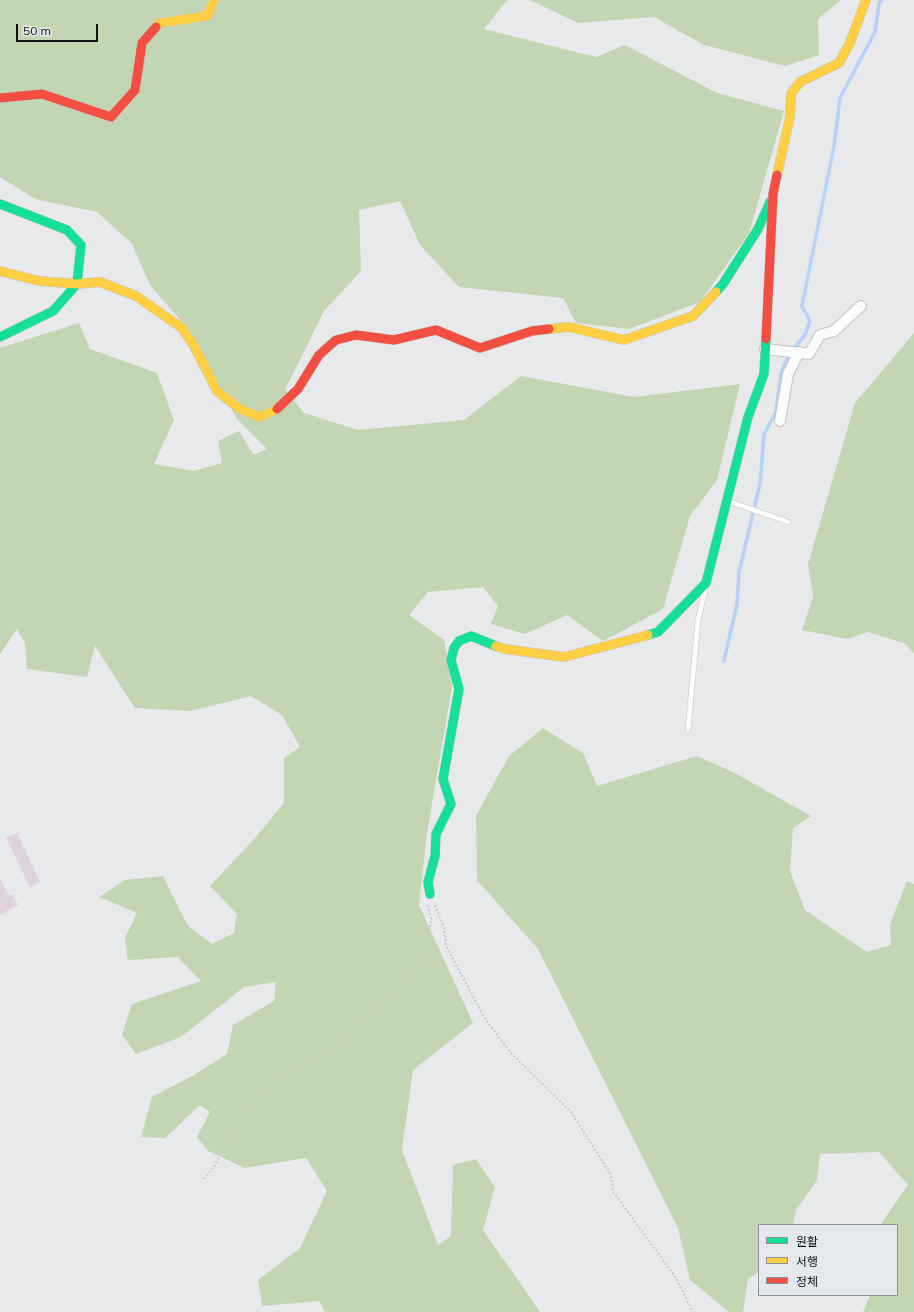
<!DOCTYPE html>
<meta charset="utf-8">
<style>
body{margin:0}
#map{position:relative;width:914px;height:1312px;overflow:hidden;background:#e7e9eb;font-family:Mulish,"Noto Sans KR",sans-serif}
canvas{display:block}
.legend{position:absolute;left:758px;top:1224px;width:140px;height:72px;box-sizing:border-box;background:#e5e9ed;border:1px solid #8f9295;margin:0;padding:5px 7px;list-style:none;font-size:12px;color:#0f1011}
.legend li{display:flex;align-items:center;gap:8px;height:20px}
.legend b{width:20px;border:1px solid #8f9295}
.scale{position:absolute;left:16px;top:24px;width:82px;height:18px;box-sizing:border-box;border:2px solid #0f1011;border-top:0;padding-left:5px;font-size:12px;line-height:14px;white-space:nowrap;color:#0f1011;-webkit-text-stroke:3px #e5e9ed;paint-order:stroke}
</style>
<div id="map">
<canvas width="914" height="1312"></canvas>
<ul class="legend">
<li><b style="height:5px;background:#16e098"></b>원활</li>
<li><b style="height:5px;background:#ffcf43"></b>서행</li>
<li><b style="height:5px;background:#f24e42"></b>정체</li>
</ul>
<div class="scale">50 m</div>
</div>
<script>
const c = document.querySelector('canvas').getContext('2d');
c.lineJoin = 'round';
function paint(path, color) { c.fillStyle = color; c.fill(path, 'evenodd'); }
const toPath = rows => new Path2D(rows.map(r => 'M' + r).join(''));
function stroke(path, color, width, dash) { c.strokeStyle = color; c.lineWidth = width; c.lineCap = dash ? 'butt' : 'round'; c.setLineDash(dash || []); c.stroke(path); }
paint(toPath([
 [0,0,507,0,484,29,596,57,625,45,717,93,784,111,749,233,700,302,629,329,576,323,563,298,459,287,420,245,400,201,359,210,361,271,324,311,285,390,304,413,358,430,464,420,521,376,634,397,740,384,717,480,690,516,663,609,603,641,567,615,525,634,491,624,498,606,483,587,428,592,409,615,444,640,452,687,427,833,419,905,473,1023,413,1070,402,1150,438,1245,451,1236,453,1165,476,1159,495,1187,483,1230,540,1312,325,1312,319,1301,262,1306,258,1280,300,1248,327,1191,306,1158,245,1168,208,1151,197,1137,210,1112,200,1105,165,1138,141,1137,152,1097,194,1075,227,1054,233,1025,274,1001,276,982,244,987,181,1037,136,1054,122,1035,132,1004,201,981,178,957,128,960,125,938,137,913,99,897,125,880,163,876,188,926,212,944,234,933,237,914,210,886,255,838,284,803,284,758,300,747,282,715,251,696,190,711,135,708,95,646,87,677,27,669,25,643,17,629,0,654,0,348,79,323,90,349,157,373,174,420,154,464,194,471,222,463,218,441,239,431,254,455,267,449,237,419,188,329,150,285,132,244,97,212,35,199,0,177],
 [530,0,841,0,818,19,819,55,785,66,704,45,654,17,578,23],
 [914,333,914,653,904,643,868,632,847,639,802,630,813,597,808,564,855,403],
 [543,728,583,753,597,786,697,756,733,772,811,816,793,828,790,871,805,910,867,952,891,945,890,924,907,881,914,884,914,1312,863,1312,870,1295,897,1295,897,1225,880,1225,908,1185,879,1152,820,1154,817,1180,796,1210,793,1225,759,1225,759,1272,748,1279,743,1312,729,1312,690,1280,678,1228,538,949,477,880,476,816,509,756]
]), '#c3d6b3');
stroke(toPath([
 [724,661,737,604,739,572,760,484,764,434,776,412,781,374,789,354,805,335,810,321,802,306,834,146,840,98,875,32,879,3,882,0]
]), '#b7d1f9', 3.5);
paint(toPath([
 [17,833,40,882,30,887,6,838],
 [0,879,9,896,12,894,18,905,0,915]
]), '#dfd2de');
const lane = toPath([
 [728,501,788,522],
 [688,730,698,620,705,590]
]);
const street = toPath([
 [765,349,809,354,820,335,834,331,861,306],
 [780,421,788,374,799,352]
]);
const fast = toPath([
 [0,204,67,230,81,245,77,284,53,311,0,337],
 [716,292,723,284,758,229,770,202],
 [648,635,658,632,706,583,748,417,764,374,766,339],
 [430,894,428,882,435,856,436,834,451,804,443,779,459,689,451,660,454,648,459,641,471,636,496,646]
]);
const slow = toPath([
 [156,27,159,23,207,16,214,0],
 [777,175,790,117,791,94,800,82,839,63,849,45,866,0],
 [0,271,39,281,77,284,100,282,136,296,182,328,194,346,217,391,240,409,260,417,277,409],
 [549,329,569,327,624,340,693,316,716,292],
 [496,646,505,649,564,657,648,635]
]);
const jam = toPath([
 [0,98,42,94,111,117,135,90,142,43,156,27],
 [766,339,773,194,777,175],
 [277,409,298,389,319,355,336,340,356,335,394,340,436,330,480,348,532,331,549,329]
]);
stroke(lane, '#c3c5c6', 6);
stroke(street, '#c3c5c6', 12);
stroke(fast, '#c3c5c6', 10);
stroke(slow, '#c3c5c6', 10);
stroke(jam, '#c3c5c6', 10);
stroke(toPath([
 [435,905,444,927,446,946,484,1017,510,1052,571,1112,610,1173,614,1193,676,1278,693,1312],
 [204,1179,215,1165,239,1114,290,1068,334,1050,361,1018,404,985,428,950,431,919,428,905]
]), '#c9caca', 2, [2, 2]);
stroke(lane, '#fbfcfc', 5);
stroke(street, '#fbfcfc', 10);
stroke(fast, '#16e098', 9);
stroke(slow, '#ffcf43', 9);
stroke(jam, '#f24e42', 9);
</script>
